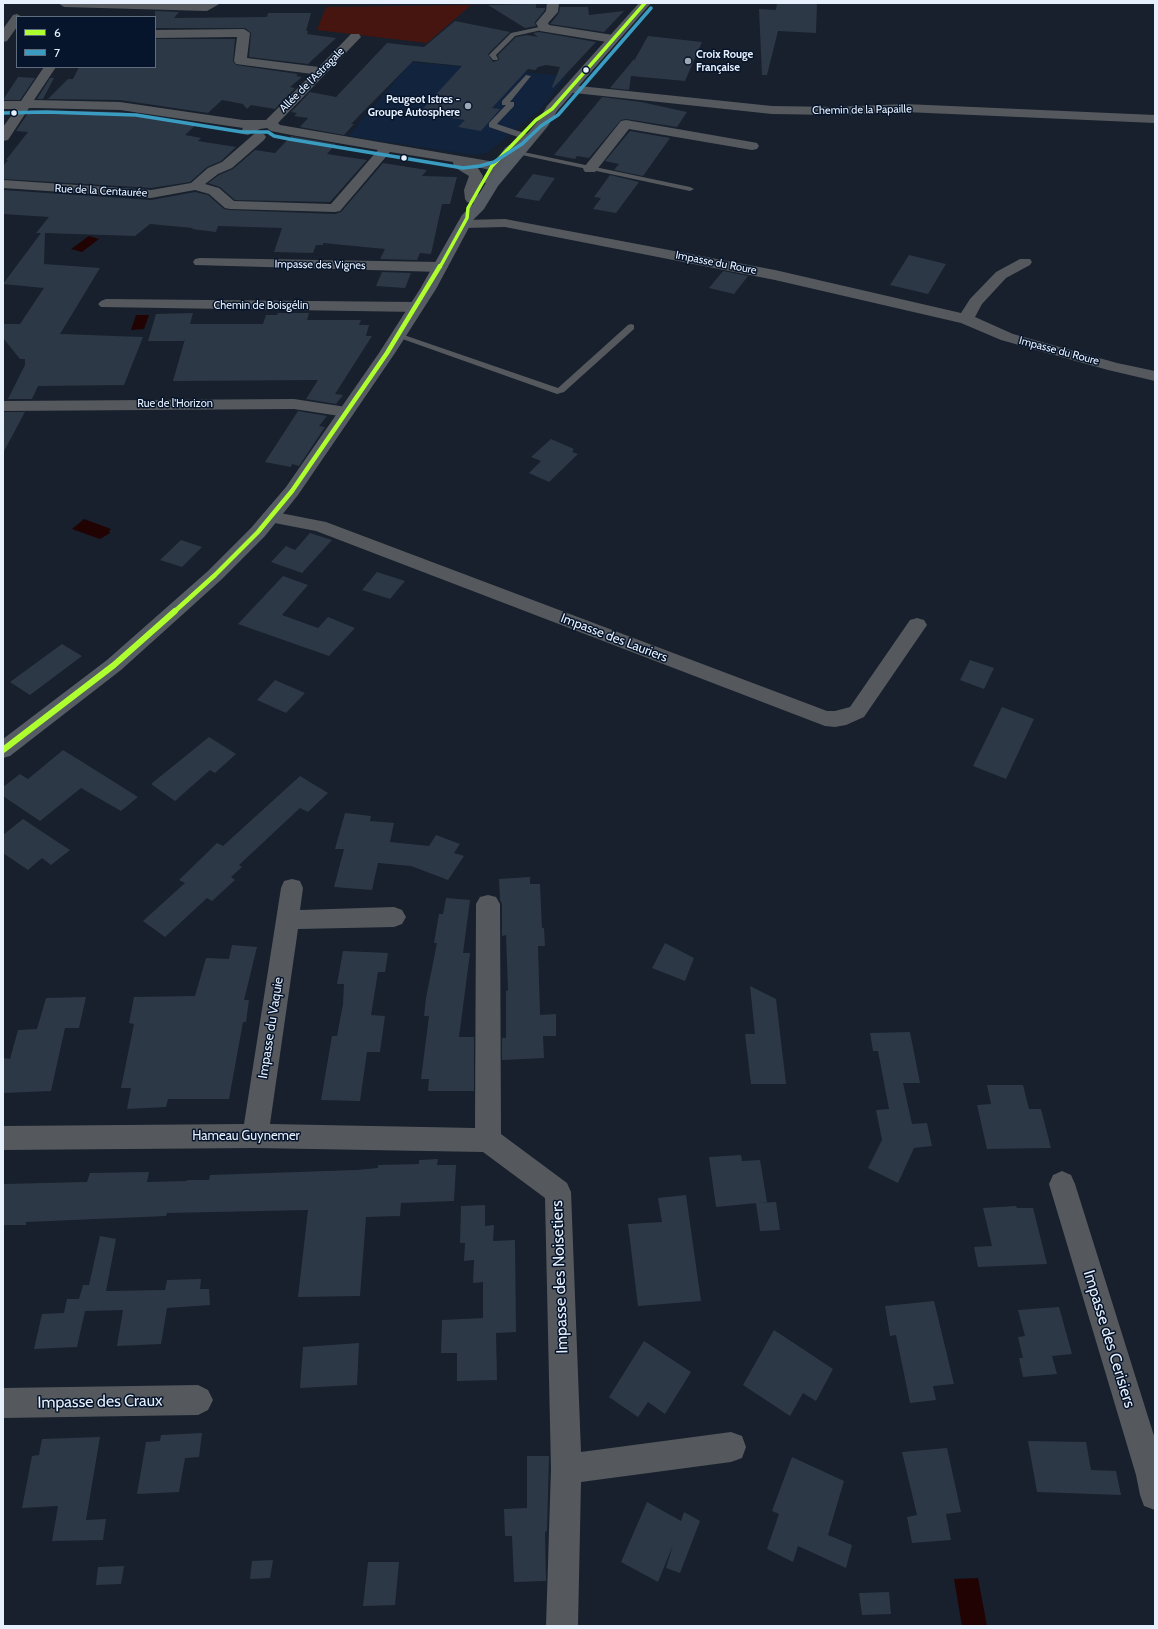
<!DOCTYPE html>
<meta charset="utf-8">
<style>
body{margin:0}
#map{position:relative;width:1158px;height:1629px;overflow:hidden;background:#17202c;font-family:Cabin,sans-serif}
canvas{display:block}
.frame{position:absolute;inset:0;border:4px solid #e7f0fd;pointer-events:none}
.legend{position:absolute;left:16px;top:16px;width:140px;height:52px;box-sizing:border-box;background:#06152b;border:1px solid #606d7f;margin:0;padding:5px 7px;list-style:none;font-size:12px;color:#e7f0fd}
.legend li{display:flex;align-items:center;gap:8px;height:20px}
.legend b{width:20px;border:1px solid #606d7f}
</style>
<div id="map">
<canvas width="1158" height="1629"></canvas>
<div class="frame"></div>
<ul class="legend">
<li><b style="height:5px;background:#adff2f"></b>6</li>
<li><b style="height:5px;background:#3a9cc0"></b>7</li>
</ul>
</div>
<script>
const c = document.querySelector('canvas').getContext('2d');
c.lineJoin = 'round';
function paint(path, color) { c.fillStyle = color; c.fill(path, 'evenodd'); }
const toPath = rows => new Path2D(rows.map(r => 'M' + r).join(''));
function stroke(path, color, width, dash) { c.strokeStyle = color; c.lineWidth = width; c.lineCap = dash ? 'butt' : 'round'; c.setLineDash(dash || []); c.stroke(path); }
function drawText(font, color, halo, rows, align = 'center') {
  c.font = font + ' Cabin,sans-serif'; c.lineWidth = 3; c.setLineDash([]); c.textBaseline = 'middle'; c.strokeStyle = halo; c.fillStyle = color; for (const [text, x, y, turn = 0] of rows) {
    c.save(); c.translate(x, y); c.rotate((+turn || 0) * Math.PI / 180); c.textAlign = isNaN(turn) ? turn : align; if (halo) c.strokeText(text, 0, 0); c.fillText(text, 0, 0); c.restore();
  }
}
paint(toPath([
 [411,62,567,76,541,109,487,153,474,155,348,136]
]), '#11233d');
paint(toPath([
 [471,5,427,43,317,30,326,7]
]), '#47150f');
paint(toPath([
 [89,236,99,239,82,252,71,249],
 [136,315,149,315,144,329,131,330],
 [84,519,111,529,109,531,110,533,100,539,72,529],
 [978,1578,987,1626,962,1626,954,1579]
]), '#210304');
paint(toPath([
 [777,3,817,3,816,33,778,31,767,75,762,75,759,9,776,10],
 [536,4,536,8,545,8,545,10,535,22,536,26,525,28,488,5],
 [560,7,588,7,589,15,624,11,604,32,550,24,559,13],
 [155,11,179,12,174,18,267,17,268,13,311,13,306,31,308,31,307,34,336,38,308,64,249,57,251,33,245,28,155,28],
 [455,21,510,32,488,54,493,62,499,60,498,55,516,37,527,35,538,37,533,33,539,32,596,42,553,88,552,87,560,67,546,65,538,67,535,70,528,69,492,108,500,109,481,131,458,127,465,120,419,113,462,66,413,61,351,124,354,124,344,135,300,127,308,118,294,116,297,113,291,112,310,92,336,97,387,43,424,47],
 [648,36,702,42,685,81,631,76,629,90,610,88,634,59,634,61],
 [155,39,235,39,233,61,236,65,298,74,296,76,302,77,290,87,295,88,275,109,251,105,247,109,243,104,222,100,208,113,120,100,48,99,68,79,73,79,79,67,155,67],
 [18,77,35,78,20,100,3,100],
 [50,78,54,78,43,99,37,99],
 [602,97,641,102,687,112,677,127,626,119,621,120,589,158,577,156,575,159,554,155],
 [30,110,120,112,198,123,185,135,201,138,198,141,236,147,221,161,207,167,190,182,151,188,3,179,3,166,8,160,6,160,28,132,16,131],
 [630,131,670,138,643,176,614,170,619,164,605,161],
 [291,136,336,144,327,154,367,160,330,202,235,200,220,187,208,183,219,175,233,169,255,150,275,153],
 [383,163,427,170,422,176,457,177,450,204,442,204,431,254,420,253,417,260,380,259,385,249,323,243,323,245,316,245,313,253,274,252,282,228,218,226,216,232,192,229,193,228,150,224,135,236,45,233,44,264,100,268,60,334,143,337,124,385,38,386,32,399,8,399,25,365,25,359,20,359,3,338,3,324,20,324,44,288,3,284,41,233,36,233,49,217,3,214,3,190,151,200,195,192,208,195,224,209,230,210,335,214,341,212],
 [533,174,555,178,539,201,515,197],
 [610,175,639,182,616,213,593,209,601,198,594,197],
 [909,255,946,264,928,294,890,285],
 [723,271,748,276,734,294,709,288],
 [382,272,411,273,405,288,376,286],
 [193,313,190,324,263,324,266,315,277,315,278,313,309,313,307,320,361,320,359,325,369,325,366,336,372,336,335,394,343,395,336,404,306,399,318,380,173,381,185,339,185,341,148,341,156,314],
 [298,411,327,416,319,426,325,427,299,466,292,464,291,467,265,462],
 [3,412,25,412,3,453],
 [551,439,574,449,572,452,578,454,549,482,529,473,541,461,531,457],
 [310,533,332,540,302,573,271,562,286,546,295,550],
 [181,540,202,547,182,567,160,560],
 [377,572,405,581,390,599,362,590],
 [283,576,308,585,282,615,318,628,328,617,355,628,329,656,238,624],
 [62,644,82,656,30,695,10,682],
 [970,660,994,668,984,689,960,680],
 [275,680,305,693,286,713,257,700],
 [1002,707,1034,719,1006,779,973,766],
 [209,737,236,754,215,773,210,770,175,801,151,784],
 [63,750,108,778,138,797,121,811,81,788,40,821,3,796,3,787,20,774,28,779],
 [300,776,328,793,308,812,300,808,239,865,242,867,231,877,235,880,212,901,207,898,165,937,143,921,185,883,179,880,217,843,223,846],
 [345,813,371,816,370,821,394,823,390,842,429,846,436,835,460,844,454,853,464,856,448,880,411,866,378,863,372,890,334,887,344,849,335,849],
 [23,819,53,839,70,850,51,865,42,858,28,870,3,853,3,835],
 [530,877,530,884,540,884,542,928,544,928,545,946,538,946,540,1015,556,1014,556,1036,543,1036,544,1058,502,1060,502,1038,506,1038,506,991,508,990,506,935,502,936,502,904,500,900,499,879],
 [446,898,470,900,463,953,470,953,459,1037,474,1037,474,1091,428,1091,429,1079,421,1079,429,1016,424,1016,426,998,437,943,434,943,439,914,443,914],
 [665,943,694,958,685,981,652,968],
 [232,945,257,947,244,1000,249,1000,246,1022,243,1022,229,1099,168,1099,166,1107,127,1109,131,1088,121,1088,134,1024,129,1023,134,997,195,996,206,958,229,959],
 [343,951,388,953,385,972,378,972,371,1015,385,1016,380,1052,367,1052,360,1101,321,1100,332,1036,337,1036,343,1004,344,984,337,984],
 [750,986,776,999,786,1084,751,1084,745,1034,755,1034],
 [86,997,79,1028,65,1028,51,1091,3,1093,3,1058,10,1059,18,1030,37,1029,46,998],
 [910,1032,920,1083,903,1083,912,1124,927,1123,932,1146,914,1148,898,1183,868,1168,882,1140,876,1110,889,1109,878,1051,873,1051,870,1033],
 [987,1085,1023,1085,1029,1109,1041,1109,1051,1148,987,1149,977,1105,991,1104],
 [741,1155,742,1161,760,1160,767,1202,716,1207,709,1157],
 [438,1159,437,1165,456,1165,454,1201,401,1203,400,1216,366,1217,360,1296,298,1297,308,1210,167,1213,166,1216,26,1222,26,1225,3,1225,3,1184,87,1182,90,1173,149,1172,147,1182,187,1181,187,1180,209,1180,210,1175,356,1170,378,1168,378,1165,419,1164,419,1160],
 [686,1195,701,1301,638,1306,628,1224,662,1222,658,1198],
 [776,1202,780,1230,760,1231,756,1203],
 [485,1205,485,1226,494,1225,493,1241,515,1240,516,1332,496,1333,497,1380,457,1381,457,1353,441,1353,442,1320,483,1318,483,1282,473,1283,474,1260,464,1261,465,1243,460,1243,461,1206],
 [1016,1206,1017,1208,1033,1208,1047,1264,978,1267,974,1247,992,1246,983,1208],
 [100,1236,116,1239,106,1291,165,1290,167,1280,201,1279,200,1289,209,1289,210,1305,167,1308,161,1344,117,1346,123,1310,85,1311,77,1347,34,1349,42,1314,64,1313,67,1299,79,1299,83,1285,89,1285],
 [934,1301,954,1384,933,1386,936,1400,910,1403,896,1335,890,1336,885,1306],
 [1059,1307,1072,1354,1052,1356,1057,1374,1023,1377,1019,1358,1023,1358,1018,1337,1025,1336,1018,1310],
 [774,1330,833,1369,816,1401,803,1393,790,1416,743,1385],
 [644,1341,691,1372,665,1414,648,1402,638,1417,609,1397],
 [359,1343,357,1385,300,1388,303,1347],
 [202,1433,199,1457,185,1458,179,1492,137,1494,146,1442,160,1441,161,1435],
 [100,1437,86,1520,106,1519,103,1540,52,1541,58,1506,22,1508,32,1456,39,1455,42,1439],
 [1028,1441,1086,1442,1091,1470,1116,1471,1121,1495,1037,1492],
 [947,1448,961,1512,946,1514,951,1540,912,1543,907,1517,917,1515,902,1452],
 [527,1456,549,1456,547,1531,545,1532,546,1581,514,1582,512,1536,505,1536,504,1509,527,1508],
 [792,1457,844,1481,828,1535,852,1545,846,1568,798,1546,793,1562,767,1549,779,1514,772,1511],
 [647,1502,681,1521,684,1512,700,1521,680,1573,666,1568,673,1545,658,1582,621,1562],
 [273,1560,270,1578,250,1579,252,1561],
 [368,1562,399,1562,395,1605,363,1606],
 [124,1566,121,1584,96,1585,98,1567],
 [889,1592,891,1614,862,1615,859,1593]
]), '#2d3847');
paint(toPath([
 [544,26,547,28,546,29,515,36,496,55,498,59,497,60,493,60,489,55,511,33,544,26],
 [526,75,531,76,510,102,514,102,514,106,497,124,524,133,524,137,518,137,489,127,489,123,506,105,502,105,502,101,526,75],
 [514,150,690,187,694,189,690,191,517,154,513,152,514,150],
 [631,324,634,325,634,329,564,392,557,394,394,336,398,333,401,334,558,388,628,325,631,324]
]), '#55595e');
paint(toPath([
 [58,3,221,3,207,11,64,7,58,3],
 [547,3,559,3,558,12,548,23,549,25,613,35,619,39,613,43,540,31,536,23,546,11,547,3],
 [17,14,22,17,17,17,17,27,7,41,3,42,3,29,13,15,17,14],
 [244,29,250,33,247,58,319,67,351,34,359,34,361,37,278,123,280,125,495,162,505,148,525,134,530,133,535,134,537,137,515,154,494,183,484,183,482,180,490,170,473,166,478,168,483,176,478,190,479,199,477,202,472,203,467,202,465,199,464,190,469,176,454,167,453,162,390,152,340,211,335,212,230,209,225,208,209,194,195,190,151,198,3,188,3,180,151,190,191,183,208,168,222,162,254,134,259,133,264,134,266,137,264,140,232,168,218,174,205,184,219,188,234,201,331,204,378,150,291,135,271,131,267,128,260,129,248,135,243,134,241,131,243,128,120,110,35,108,29,108,8,140,3,141,3,127,16,109,3,109,3,101,21,101,44,67,56,67,34,100,120,102,243,120,266,120,312,74,236,64,234,61,237,37,155,38,155,30,244,29],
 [570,85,772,106,835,107,905,104,1155,115,1155,123,905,112,835,115,772,114,565,92,564,89,565,86,570,85],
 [626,120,752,142,757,143,759,146,757,149,752,150,629,129,595,172,585,172,583,169,585,166,621,121,626,120],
 [505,219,775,270,961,313,970,299,996,272,1020,259,1030,259,1032,262,1030,265,1006,278,982,304,975,317,1013,334,1117,363,1155,371,1155,381,1108,370,1001,340,961,323,775,280,505,227,464,228,459,227,457,224,459,221,464,220,505,219],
 [200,258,440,262,445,264,448,267,445,270,440,272,195,265,193,262,195,259,200,258],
 [106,299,416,302,422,304,424,307,422,310,416,312,101,307,98,304,101,301,106,299],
 [294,399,346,407,352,408,354,412,352,416,346,417,294,409,3,411,3,401,294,399],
 [270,511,326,522,827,711,835,711,850,707,910,620,917,618,924,620,927,625,864,717,846,725,835,727,825,726,316,531,264,521,261,517,264,513,270,511],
 [292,879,300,881,303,888,300,910,394,907,402,910,406,917,402,924,394,927,298,929,270,1124,475,1128,476,904,480,897,488,895,496,897,500,904,501,1134,567,1183,571,1192,581,1452,731,1432,742,1436,746,1447,742,1458,731,1462,581,1482,578,1626,546,1626,551,1469,545,1198,483,1152,255,1148,3,1150,3,1126,244,1124,281,888,284,881,292,879],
 [1062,1171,1071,1175,1075,1184,1155,1439,1155,1510,1144,1506,1140,1495,1136,1475,1049,1184,1053,1175,1062,1171],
 [198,1385,208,1390,213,1400,208,1410,198,1415,3,1418,3,1388,198,1385]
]), '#55595e');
paint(toPath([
 [639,3,651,3,557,111,548,126,498,186,484,209,473,220,436,289,395,353,298,495,265,536,222,579,121,670,10,756,3,758,3,739,107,660,208,571,251,528,286,487,379,353,420,289,462,215,473,204,487,181,538,121,547,106,639,3]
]), '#565c63');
stroke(toPath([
 [440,267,467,218,468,208,492,166,536,120,552,109,645,3]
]), '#adff2f', 3.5);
stroke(toPath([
 [174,612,215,575,258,532,292,491,387,353,440,266]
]), '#adff2f', 4.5);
stroke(toPath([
 [3,750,114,665,175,611]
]), '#adff2f', 6);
stroke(toPath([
 [3,113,46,112,136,115,242,132,268,132,274,136,289,139,463,168,480,166,494,162,522,144,541,126,558,115,651,8]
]), '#3a9cc0', 3.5);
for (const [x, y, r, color] of [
 [688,61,4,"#9ea7b4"],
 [586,70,3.5,"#e7f0fd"],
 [468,106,4,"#9ea7b4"],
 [14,113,3.5,"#e7f0fd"],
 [404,158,3.5,"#e7f0fd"]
]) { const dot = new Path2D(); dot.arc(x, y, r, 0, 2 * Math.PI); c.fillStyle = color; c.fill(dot); stroke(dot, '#06152b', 1.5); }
drawText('bold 11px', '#e7f0fd', '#06152b', [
 ["Croix Rouge",696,55],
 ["Française",696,68],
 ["Peugeot Istres -",460,100,"right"],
 ["Groupe Autosphere",460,113,"right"]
], 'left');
drawText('11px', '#e7f0fd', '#06152b', [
 ["Allée de l'Astragale",312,80,-45],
 ["Chemin de la Papaille",862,110,-1],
 ["Rue de la Centaurée",101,191,3],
 ["Impasse du Roure",716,263,11],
 ["Impasse des Vignes",320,265,1],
 ["Chemin de Boisgélin",261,306],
 ["Impasse du Roure",1059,351,15],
 ["Rue de l'Horizon",175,404]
]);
drawText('13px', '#e7f0fd', '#06152b', [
 ["Impasse des Lauriers",614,638,21],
 ["Impasse du Vaquie",271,1028,-81],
 ["Hameau Guynemer",246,1136]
]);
drawText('16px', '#e7f0fd', '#06152b', [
 ["Impasse des Noisetiers",560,1277,-92],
 ["Impasse des Cerisiers",1109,1339,73],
 ["Impasse des Craux",100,1402,-1]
]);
</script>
